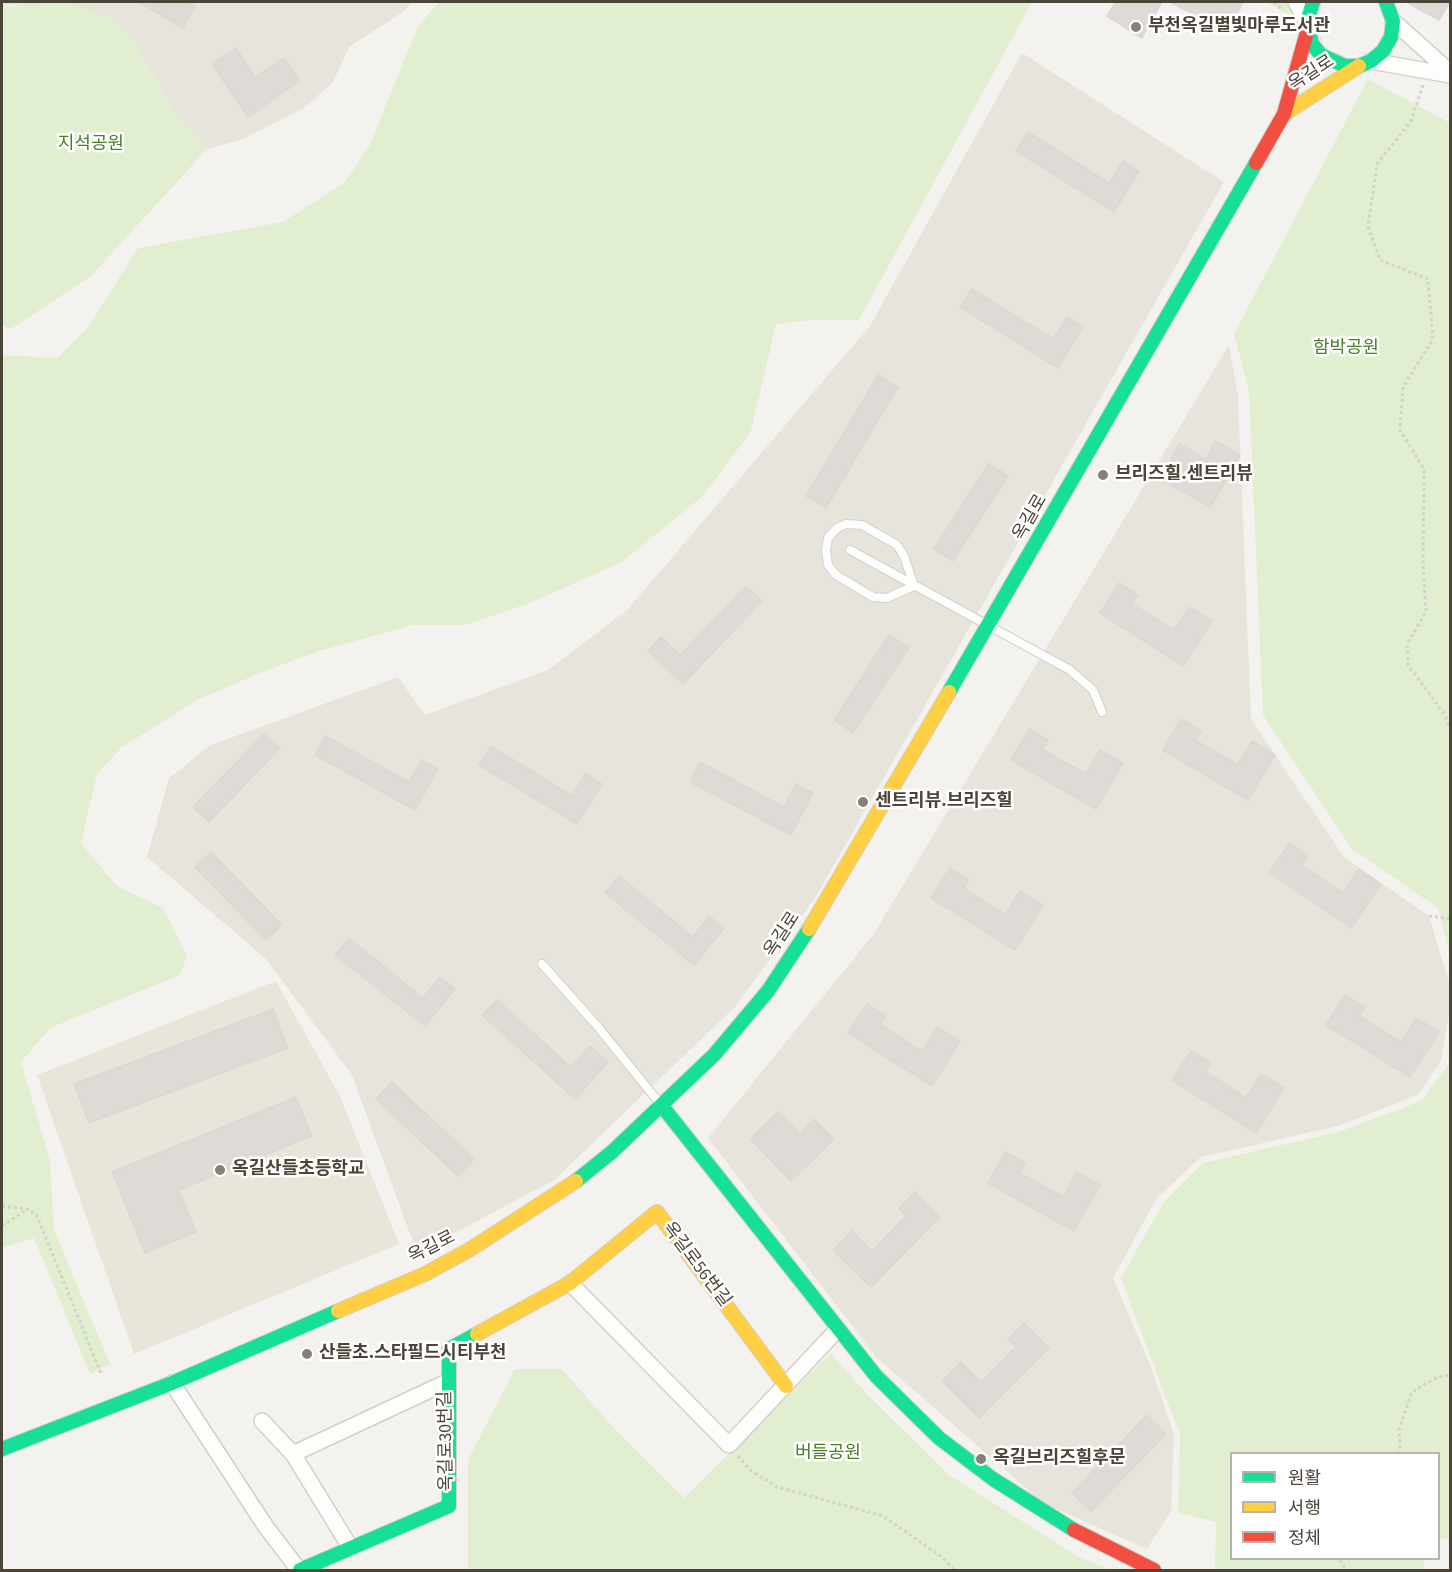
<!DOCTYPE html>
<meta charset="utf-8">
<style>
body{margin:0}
#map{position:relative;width:1452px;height:1572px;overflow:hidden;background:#f4f2ee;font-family:"Source Sans 3","Noto Sans KR",sans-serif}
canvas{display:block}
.frame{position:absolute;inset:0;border:3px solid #4b4439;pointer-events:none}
.legend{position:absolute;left:1230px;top:1452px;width:210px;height:108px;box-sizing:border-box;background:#fff;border:2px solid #b7b4b0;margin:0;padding:8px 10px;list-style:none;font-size:18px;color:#4b4439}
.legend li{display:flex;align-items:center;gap:12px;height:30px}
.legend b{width:30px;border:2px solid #b7b4b0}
</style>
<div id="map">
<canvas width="1452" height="1572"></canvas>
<div class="frame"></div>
<ul class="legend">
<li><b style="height:8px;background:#16e098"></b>원활</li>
<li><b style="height:8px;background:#ffcf43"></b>서행</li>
<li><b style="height:8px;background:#f24e42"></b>정체</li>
</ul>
</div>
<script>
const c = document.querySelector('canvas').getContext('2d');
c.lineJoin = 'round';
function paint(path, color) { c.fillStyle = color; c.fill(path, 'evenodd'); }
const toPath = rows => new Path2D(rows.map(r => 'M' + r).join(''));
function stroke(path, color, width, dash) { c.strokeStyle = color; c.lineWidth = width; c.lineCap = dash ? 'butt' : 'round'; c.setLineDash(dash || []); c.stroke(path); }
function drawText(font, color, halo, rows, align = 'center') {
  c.font = font + ' "Source Sans 3","Noto Sans KR",sans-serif'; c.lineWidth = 5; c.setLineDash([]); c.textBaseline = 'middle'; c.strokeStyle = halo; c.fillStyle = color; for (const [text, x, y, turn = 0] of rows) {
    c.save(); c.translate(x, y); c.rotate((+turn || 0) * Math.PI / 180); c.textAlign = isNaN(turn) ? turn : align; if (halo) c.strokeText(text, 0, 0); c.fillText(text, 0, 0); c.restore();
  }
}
paint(toPath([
 [2,2,412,2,403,12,349,47,333,82,304,108,241,140,207,149,180,122,133,40,13,4,2,7],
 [1022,53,1224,182,815,898,735,1007,554,1180,417,1253,352,1075,266,959,147,857,169,778,211,745,398,677,425,715,548,670,628,609,870,326],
 [1229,345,1238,396,1251,719,1344,857,1429,916,1450,986,1450,1008,1441,1061,1418,1095,1338,1126,1201,1157,1157,1198,1113,1278,1151,1367,1174,1435,1171,1511,1147,1549,1043,1503,877,1358,708,1138,873,935]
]), '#e7e4dc');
paint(toPath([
 [276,981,340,1096,399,1244,134,1354,37,1075]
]), '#eae5da');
paint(toPath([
 [439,2,1032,2,859,320,809,320,776,324,751,431,703,496,622,562,530,603,465,625,413,625,319,651,265,671,199,699,122,747,97,774,81,843,117,886,163,908,187,956,180,975,50,1028,21,1062,50,1161,54,1230,110,1364,90,1374,34,1238,2,1248,2,355,57,358,88,327,138,248,283,222,345,182,370,145,418,26],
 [1266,2,1291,2,1297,19,1283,11],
 [68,3,108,17,133,40,180,122,207,149,91,276,11,329,2,325,2,7],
 [1368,79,1450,123,1450,955,1438,908,1352,849,1263,715,1249,391,1234,334],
 [1450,1051,1450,1540,1439,1538,1438,1454,1232,1454,1232,1558,1425,1559,1423,1570,1215,1570,1216,1522,1178,1513,1180,1435,1121,1278,1163,1203,1203,1163,1338,1132,1421,1101,1448,1065],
 [831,1353,865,1392,949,1475,1079,1557,1112,1570,468,1570,468,1460,515,1369,562,1369,612,1426,684,1498]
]), '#e1eecf');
const building = toPath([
 [139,2,190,2,196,5,183,28,139,2],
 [1115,2,1162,2,1142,38,1107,16,1115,2],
 [1170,2,1243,2,1228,33,1170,2],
 [1406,2,1450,2,1439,20,1406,2],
 [236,48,255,77,284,58,300,81,248,117,212,64,236,48],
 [1028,132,1109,183,1123,161,1139,171,1114,212,1016,151,1028,132],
 [972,289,1053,339,1067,317,1083,327,1058,368,960,307,972,289],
 [878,375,898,387,826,508,806,496,878,375],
 [1215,441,1240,455,1211,507,1160,479,1179,444,1206,459,1215,441],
 [989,463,1008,476,953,561,934,549,989,463],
 [1119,583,1138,595,1132,604,1174,630,1189,607,1212,621,1183,666,1100,613,1119,583],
 [746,586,762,601,683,684,648,651,661,637,680,655,746,586],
 [889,635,909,647,853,733,834,720,889,635],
 [1181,719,1201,731,1195,740,1238,765,1252,741,1275,755,1248,800,1163,750,1181,719],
 [1029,729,1048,740,1043,750,1086,774,1100,750,1123,763,1096,809,1011,760,1029,729],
 [264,734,280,748,209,822,193,807,264,734],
 [325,736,409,782,422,760,438,769,415,810,315,755,325,736],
 [491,746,572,796,586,773,602,784,577,824,479,765,491,746],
 [700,762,784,807,796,784,813,793,791,835,690,782,700,762],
 [1290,843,1308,856,1302,865,1343,893,1359,869,1381,884,1351,928,1269,872,1290,843],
 [211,852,282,925,266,940,195,867,211,852],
 [950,868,969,880,964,889,1005,915,1020,891,1043,905,1015,950,931,898,950,868],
 [619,876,693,937,709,916,724,928,694,965,605,893,619,876],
 [349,938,423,998,440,977,455,989,425,1026,335,955,349,938],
 [1345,995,1365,1007,1359,1016,1401,1042,1416,1018,1439,1032,1410,1077,1326,1025,1345,995],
 [497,1000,571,1067,590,1046,608,1062,575,1099,482,1015,497,1000],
 [867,1004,886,1016,880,1025,922,1051,937,1027,960,1041,932,1086,848,1033,867,1004],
 [273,1009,288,1048,89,1123,74,1084,273,1009],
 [1191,1051,1210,1063,1205,1071,1246,1098,1261,1074,1284,1088,1256,1133,1172,1080,1191,1051],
 [392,1082,474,1159,458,1176,376,1099,392,1082],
 [296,1097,312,1136,179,1190,196,1232,145,1253,112,1172,296,1097],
 [778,1112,800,1133,814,1119,834,1139,791,1181,750,1139,778,1112],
 [1005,1152,1025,1163,1020,1173,1063,1197,1077,1172,1100,1185,1074,1231,988,1183,1005,1152],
 [915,1192,940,1217,871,1287,833,1250,852,1231,872,1251,906,1216,899,1208,915,1192],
 [1024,1323,1049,1348,979,1418,942,1381,961,1362,981,1382,1016,1347,1008,1339,1024,1323],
 [1147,1415,1166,1434,1091,1511,1072,1493,1147,1415]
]);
paint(building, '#dedbd6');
stroke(building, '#dcd9d4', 1.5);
const lane = toPath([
 [846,524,862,525,897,545,904,556,914,586,887,598,873,597,836,575,828,565,826,550,828,538,837,528,846,524],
 [850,550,1070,670,1093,690,1102,712],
 [542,964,598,1027,661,1105]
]);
const street = toPath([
 [1296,2,1307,22],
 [1393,21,1450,72],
 [1371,61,1450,75],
 [570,1283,729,1445,837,1330],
 [172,1383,266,1527,299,1570],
 [262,1421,293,1454,350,1547],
 [293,1454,447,1382]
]);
const fast = toPath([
 [1313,2,1307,22,1312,44,1321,55,1345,66,1359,66,1371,61,1383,51,1391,37,1393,21,1386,2],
 [949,692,1256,163],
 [662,1106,876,1376,939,1438,993,1479,1074,1530],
 [576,1181,612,1152,714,1055,768,991,809,929],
 [2,1449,172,1383,338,1311],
 [300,1570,449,1506,449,1349,477,1334]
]);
const slow = toPath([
 [1284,114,1359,66],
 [809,929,949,692],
 [338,1311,425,1274,469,1250,576,1181],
 [477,1334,570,1283,657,1212,786,1386]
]);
const jam = toPath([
 [1256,163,1284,114,1307,32],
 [1074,1530,1154,1570]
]);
stroke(lane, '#d2d0cb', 10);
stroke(street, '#d2d0cb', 18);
stroke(fast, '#d3cfc5', 16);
stroke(slow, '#d3cfc5', 16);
stroke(jam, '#d3cfc5', 16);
stroke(toPath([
 [1274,2,1283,11],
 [1423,85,1411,121,1377,164,1368,226,1380,260,1428,279,1433,339,1403,387,1400,430,1424,469,1423,564,1426,612,1407,644,1408,665,1445,715,1450,728],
 [1429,916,1450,919],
 [2,1206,28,1209,37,1216,102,1376],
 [2,1226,28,1209],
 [1398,1454,1400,1449,1399,1429,1412,1392,1436,1378,1450,1375],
 [738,1456,750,1470,777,1487,883,1516,943,1558,954,1570],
 [1344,1558,1339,1560,1347,1570]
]), '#d3d2cc', 3, [3, 3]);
stroke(lane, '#fdfdfc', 8);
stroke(street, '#fdfdfc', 15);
stroke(fast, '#16e098', 14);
stroke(slow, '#ffcf43', 14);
stroke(jam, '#f24e42', 14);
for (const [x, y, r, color] of [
 [1136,27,6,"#868178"],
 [1103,475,6,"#868178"],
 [863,802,6,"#868178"],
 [220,1170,6,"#868178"],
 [307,1354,6,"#868178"],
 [981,1459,6,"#868178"]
]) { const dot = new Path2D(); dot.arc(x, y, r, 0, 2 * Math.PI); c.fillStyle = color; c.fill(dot); stroke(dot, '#fff', 2); }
drawText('bold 18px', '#4b4439', '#fff', [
 ["부천옥길별빛마루도서관",1148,27],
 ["브리즈힐.센트리뷰",1115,475],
 ["센트리뷰.브리즈힐",875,802],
 ["옥길산들초등학교",232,1170],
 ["산들초.스타필드시티부천",319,1354],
 ["옥길브리즈힐후문",993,1459]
], 'left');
drawText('18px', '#4b4439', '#fff', [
 ["옥길로",1312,74,-33],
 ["옥길로",1031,518,-60],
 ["옥길로",783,935,-57],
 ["옥길로",432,1248,-27],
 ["옥길로56번길",696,1265,53],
 ["옥길로30번길",447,1441,-91]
]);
drawText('18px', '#4a7f2a', '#fff', [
 ["지석공원",91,145],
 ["함박공원",1346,349],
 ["버들공원",828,1454]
]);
</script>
